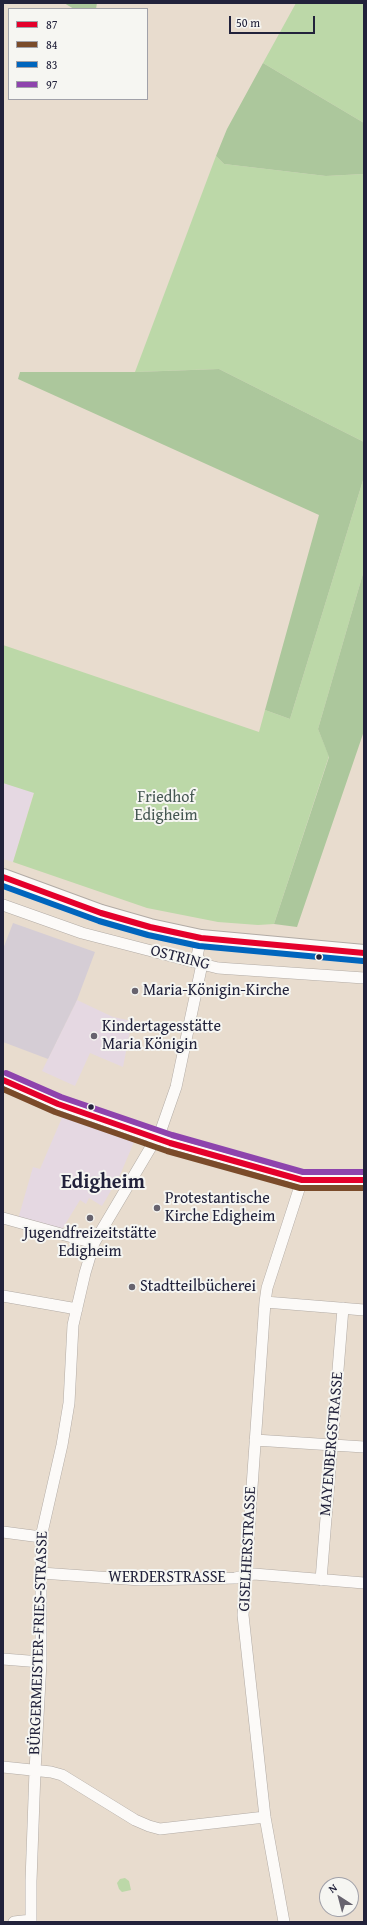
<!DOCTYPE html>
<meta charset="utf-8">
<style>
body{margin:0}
#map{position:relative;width:367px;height:1925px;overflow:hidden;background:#e8dcce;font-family:"Gentium Book Plus",serif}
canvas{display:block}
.frame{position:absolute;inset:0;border:4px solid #22223b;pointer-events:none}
.legend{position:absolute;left:8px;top:8px;width:140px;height:92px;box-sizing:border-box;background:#f6f6f2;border:1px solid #a1a1a9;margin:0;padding:5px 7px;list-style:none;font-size:12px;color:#22223b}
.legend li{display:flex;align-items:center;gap:8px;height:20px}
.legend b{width:20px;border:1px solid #a1a1a9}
.north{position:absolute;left:319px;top:1877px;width:40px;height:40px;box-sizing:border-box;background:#f6f6f2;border:1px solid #a1a1a9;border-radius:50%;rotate:324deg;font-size:11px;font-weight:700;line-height:16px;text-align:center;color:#22223b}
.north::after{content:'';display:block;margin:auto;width:14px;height:18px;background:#67636e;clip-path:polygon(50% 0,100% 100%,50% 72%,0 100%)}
.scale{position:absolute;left:229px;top:16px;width:86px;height:18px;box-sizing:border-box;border:2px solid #22223b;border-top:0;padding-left:5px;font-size:12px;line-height:14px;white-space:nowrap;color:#22223b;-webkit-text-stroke:3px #f6f6f2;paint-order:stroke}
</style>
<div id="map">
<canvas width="367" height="1925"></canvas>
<div class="frame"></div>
<ul class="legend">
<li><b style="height:5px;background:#e4002b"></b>87</li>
<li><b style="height:5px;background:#7a4b2a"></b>84</li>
<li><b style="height:5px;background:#0065bd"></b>83</li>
<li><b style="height:5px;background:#8e44ad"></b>97</li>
</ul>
<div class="north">N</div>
<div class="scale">50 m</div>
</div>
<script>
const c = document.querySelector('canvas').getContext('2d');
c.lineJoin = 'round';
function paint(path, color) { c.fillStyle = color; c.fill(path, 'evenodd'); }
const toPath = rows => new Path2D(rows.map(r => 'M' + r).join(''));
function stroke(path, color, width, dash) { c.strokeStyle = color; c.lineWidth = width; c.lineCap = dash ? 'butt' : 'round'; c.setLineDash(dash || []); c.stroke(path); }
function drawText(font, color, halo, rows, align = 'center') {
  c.font = font + ' "Gentium Book Plus",serif'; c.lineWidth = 4; c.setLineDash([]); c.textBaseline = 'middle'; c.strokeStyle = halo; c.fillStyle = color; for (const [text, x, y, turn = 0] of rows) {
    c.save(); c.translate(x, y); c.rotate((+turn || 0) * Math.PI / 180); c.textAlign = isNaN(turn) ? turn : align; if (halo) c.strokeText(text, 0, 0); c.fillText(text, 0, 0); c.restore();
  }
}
paint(toPath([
 [3,783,34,792,13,862,3,859],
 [77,1000,113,1017,132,1021,123,1067,90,1053,75,1086,42,1071],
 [64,1113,134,1142,120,1175,102,1206,89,1198,86,1204,80,1200,61,1231,18,1219,33,1167,40,1169]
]), '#e5d8e2');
paint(toPath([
 [13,923,95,952,77,1000,48,1059,3,1042,3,949]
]), '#d5cdd5');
paint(toPath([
 [296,3,364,3,364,123,263,63],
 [216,156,224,164,326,176,364,174,364,442,219,369,135,372],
 [364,477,364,570,318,729,329,756,274,924,258,925,218,922,147,908,13,862,34,793,3,783,3,645,259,732,265,710,290,719],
 [125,1878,129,1881,131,1890,122,1892,119,1889,117,1883,120,1879]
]), '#bcd8a8');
paint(toPath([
 [64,3,97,3,96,9,74,9],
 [263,63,364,123,364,174,326,176,224,164,216,156,227,129],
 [219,369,364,442,364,477,290,719,265,710,319,515,18,379,20,372,135,372],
 [364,570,364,731,297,927,274,924,329,757,318,729]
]), '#acc79c');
const street = toPath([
 [3,905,82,933,202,964,218,968,364,978],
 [3,1080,58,1104,170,1143,302,1180,364,1180],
 [3,1218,94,1243],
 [3,1296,77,1309],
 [265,1302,364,1310],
 [255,1440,364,1447],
 [3,1532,41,1537],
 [41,1573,141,1580,235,1578,254,1574,364,1583],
 [321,1580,343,1308],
 [3,1659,41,1662],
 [3,1767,51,1772,62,1775,135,1820,149,1826,160,1829,265,1817],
 [14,1922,31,1920],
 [31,1922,31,1881,35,1771,41,1662,41,1537,62,1445,69,1403,73,1325,85,1273,94,1243,161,1130,176,1087,202,964,197,956,201,938],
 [284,1922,265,1817,243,1615,265,1302,267,1288,302,1180]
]);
const secondary = toPath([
 [3,877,101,913,150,927,201,938,364,953]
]);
stroke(street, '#b2aba5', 12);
stroke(secondary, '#b2aba5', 18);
stroke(street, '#fcfaf8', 11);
stroke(secondary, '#fcfaf8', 16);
stroke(toPath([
 [3,877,101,913,150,927,201,938,364,953],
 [3,1080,58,1104,170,1143,302,1180,364,1180]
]), '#e4002b', 6);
stroke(toPath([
 [3,1089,55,1112,167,1151,300,1188,364,1188]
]), '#7a4b2a', 6);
stroke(toPath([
 [3,886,99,921,148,935,199,946,363,961]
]), '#0065bd', 6);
stroke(toPath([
 [6,1073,61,1097,172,1135,303,1172,364,1172]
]), '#8e44ad', 6);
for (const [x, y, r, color] of [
 [319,957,3.5,"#22223b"],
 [135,991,4,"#67636e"],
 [94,1036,4,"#67636e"],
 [91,1107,3.5,"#22223b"],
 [157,1208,4,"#67636e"],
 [90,1218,4,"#67636e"],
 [132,1287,4,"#67636e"]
]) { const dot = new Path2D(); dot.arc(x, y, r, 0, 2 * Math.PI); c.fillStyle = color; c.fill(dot); stroke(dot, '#f6f6f2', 1.5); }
drawText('16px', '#455752', '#f6f6f2', [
 ["Friedhof",166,798],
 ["Edigheim",166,816]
]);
drawText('16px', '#22223b', '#f6f6f2', [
 ["OSTRING",180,958,14],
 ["MAYENBERGSTRASSE",332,1444,-85],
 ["GISELHERSTRASSE",248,1549,-87],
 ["WERDERSTRASSE",167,1578],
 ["BÜRGERMEISTER-FRIES-STRASSE",39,1643,-88]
]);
drawText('16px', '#22223b', '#f6f6f2', [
 ["Maria-Königin-Kirche",143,991],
 ["Kindertagesstätte",102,1027],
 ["Maria Königin",102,1045],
 ["Protestantische",165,1199],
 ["Kirche Edigheim",165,1217],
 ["Jugendfreizeitstätte",90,1234,"center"],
 ["Edigheim",90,1252,"center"],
 ["Stadtteilbücherei",140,1287]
], 'left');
drawText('bold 20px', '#22223b', '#f6f6f2', [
 ["Edigheim",103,1183]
]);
</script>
